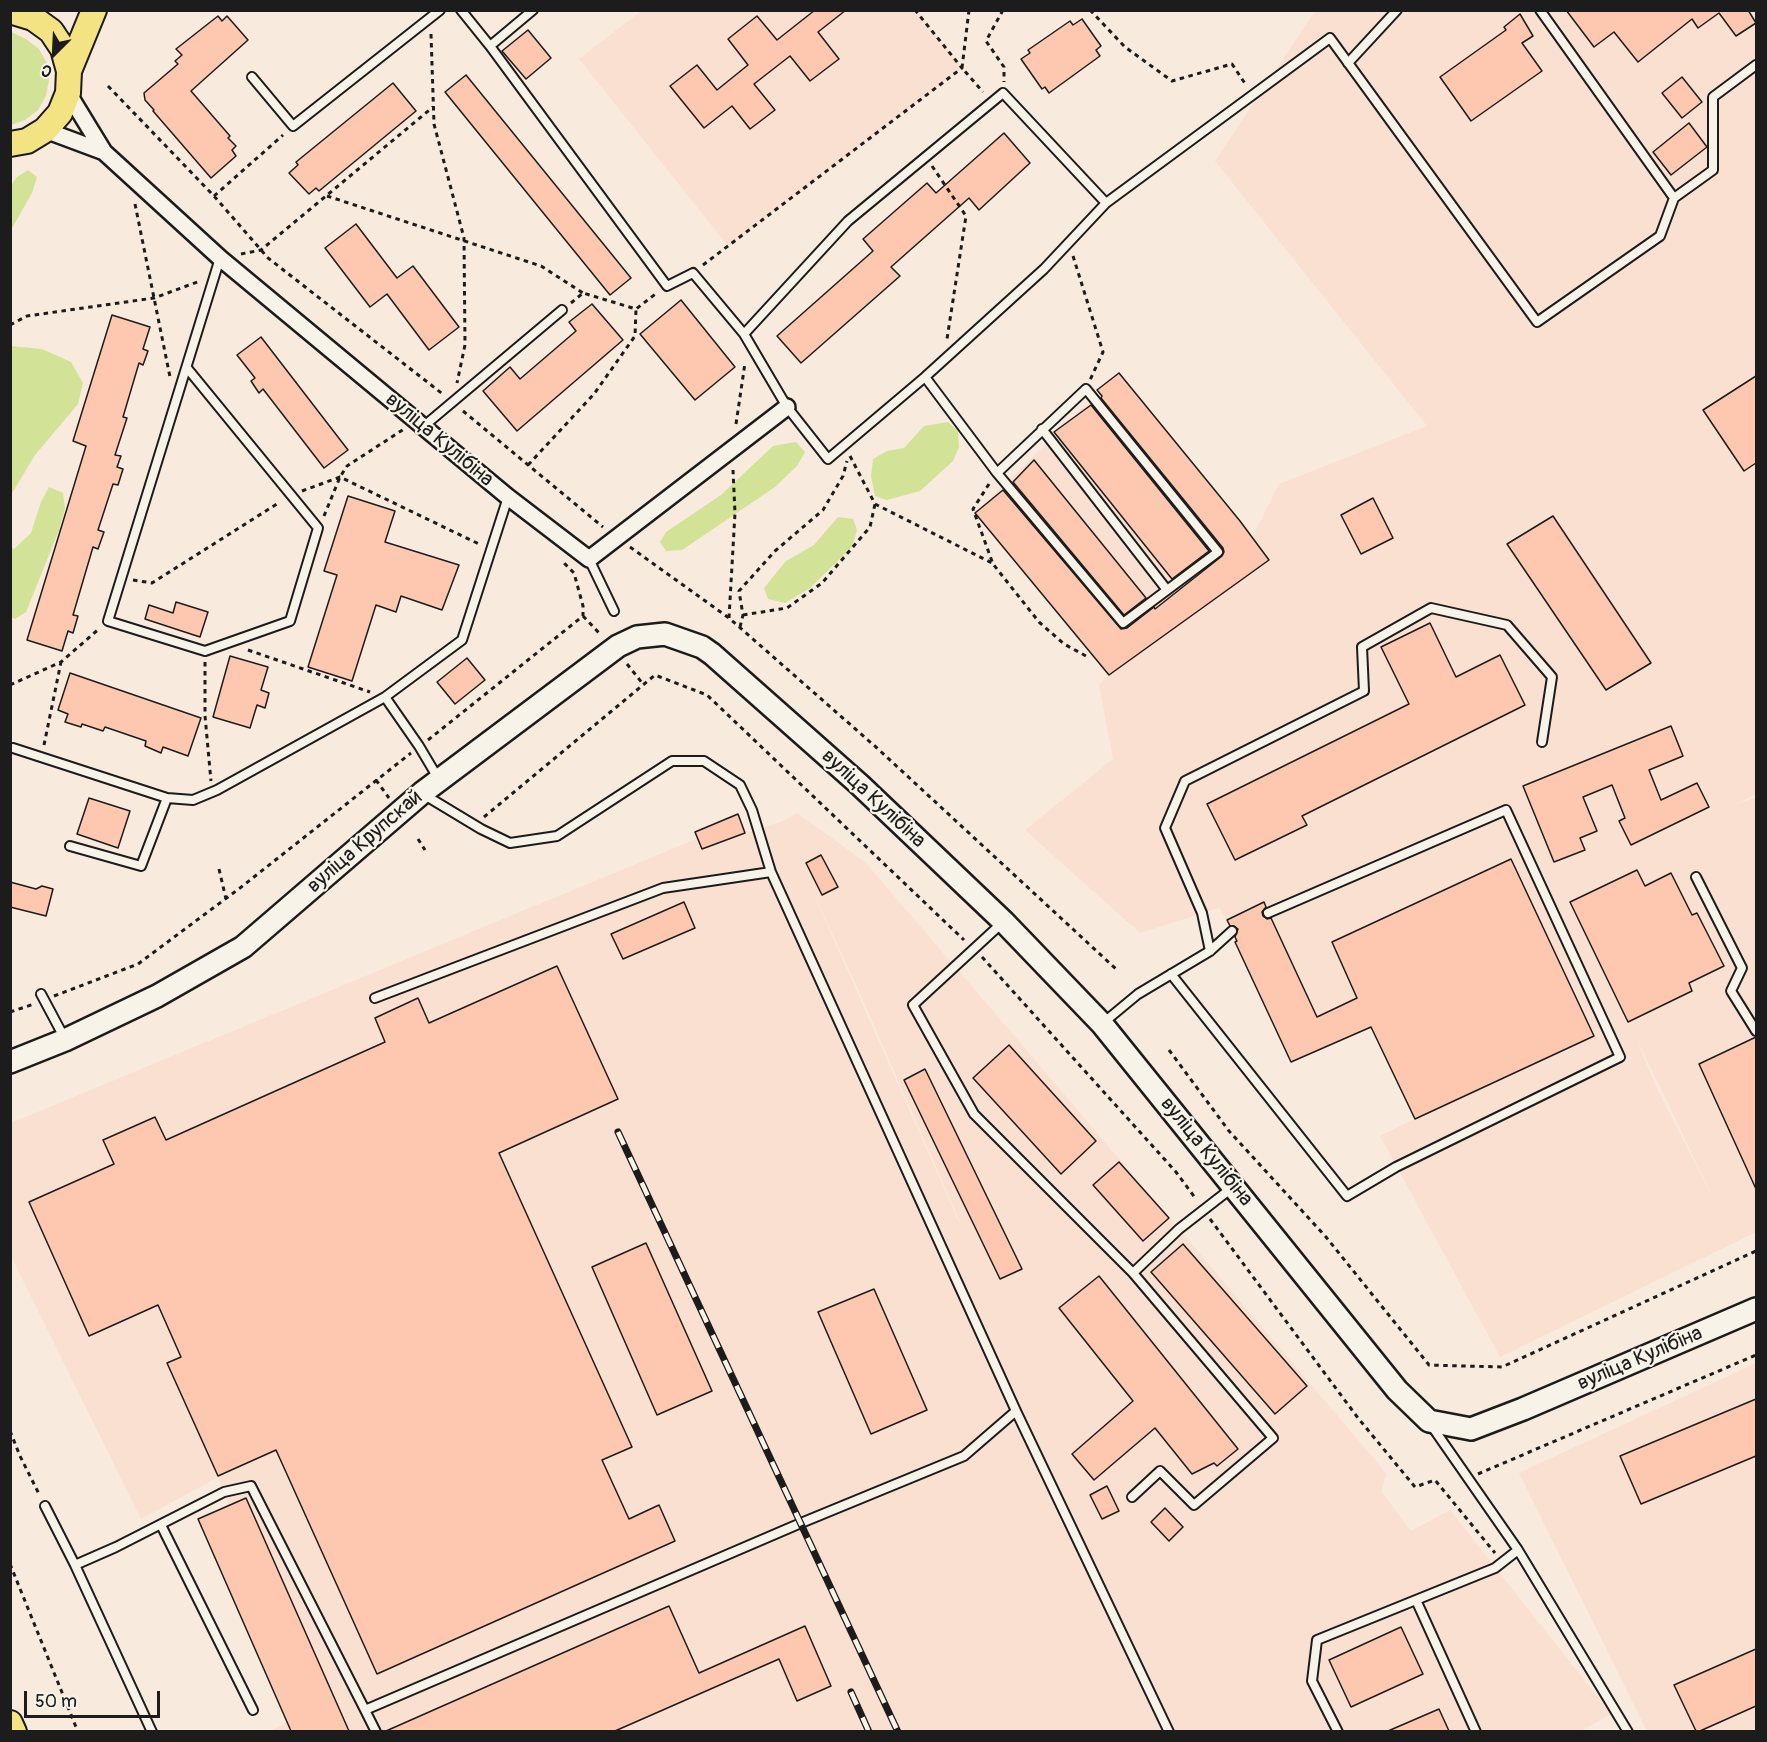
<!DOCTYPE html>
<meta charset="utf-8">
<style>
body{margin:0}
#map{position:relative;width:1767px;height:1742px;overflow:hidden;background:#f8eadd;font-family:Pangolin,sans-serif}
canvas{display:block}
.frame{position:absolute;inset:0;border:12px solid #1c1c1c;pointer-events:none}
.north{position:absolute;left:24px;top:24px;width:60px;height:60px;-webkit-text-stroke:4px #f7f3e8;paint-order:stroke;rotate:204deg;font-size:16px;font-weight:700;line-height:24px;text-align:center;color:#1c1c1c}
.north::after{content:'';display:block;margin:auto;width:21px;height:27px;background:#1c1c1c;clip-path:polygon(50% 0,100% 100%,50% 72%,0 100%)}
.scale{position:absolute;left:24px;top:1691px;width:136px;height:27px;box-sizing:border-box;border:3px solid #1c1c1c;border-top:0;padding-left:8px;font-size:18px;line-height:21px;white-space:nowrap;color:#1c1c1c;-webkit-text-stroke:4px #f7f3e8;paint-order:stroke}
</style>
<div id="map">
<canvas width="1767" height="1742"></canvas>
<div class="frame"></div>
<div class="north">С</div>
<div class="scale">50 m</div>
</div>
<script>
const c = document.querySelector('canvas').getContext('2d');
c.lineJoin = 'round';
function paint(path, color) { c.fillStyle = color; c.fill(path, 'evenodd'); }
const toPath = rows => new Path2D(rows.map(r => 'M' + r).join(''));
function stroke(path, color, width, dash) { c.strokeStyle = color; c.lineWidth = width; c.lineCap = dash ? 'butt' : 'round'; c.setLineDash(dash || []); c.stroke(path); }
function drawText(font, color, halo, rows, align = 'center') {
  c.font = font + ' Pangolin,sans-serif'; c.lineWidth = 4.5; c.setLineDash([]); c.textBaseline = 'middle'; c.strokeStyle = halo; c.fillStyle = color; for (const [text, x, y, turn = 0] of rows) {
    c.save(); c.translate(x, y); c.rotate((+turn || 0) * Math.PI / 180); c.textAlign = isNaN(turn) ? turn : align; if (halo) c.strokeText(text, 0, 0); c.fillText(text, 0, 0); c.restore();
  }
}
paint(toPath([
 [915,10,962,68,728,246,579,59,641,11],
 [1315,11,1756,11,1756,794,1734,805,1756,797,1756,1232,1500,1357,1380,1136,1415,1119,1371,1028,1291,1062,1235,942,1236,941,1227,920,1219,908,1140,933,1025,830,1113,759,1099,685,1109,675,975,513,1119,373,1240,521,1252,538,1279,484,1427,426,1215,161],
 [1573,901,1616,995,1570,902],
 [1636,1038,1660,1087,1716,1204,1657,1089],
 [797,813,865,862,1018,1040,1387,1474,1381,1491,1411,1531,1450,1510,1611,1714,1579,1732,271,1731,287,1722,198,1519,229,1505,218,1477,141,1519,11,1256,11,1123,696,839,695,832,739,815,746,833,781,822],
 [807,879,862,998,960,1222,959,1222],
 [1756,1363,1756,1731,1647,1731,1519,1473]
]), '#fae0d0');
paint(toPath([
 [11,32,26,39,39,49,47,63,49,80,46,96,38,110,25,120,11,125],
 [28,170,37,177,32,193,11,230,11,185,17,177],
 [11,346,42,349,71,362,83,383,78,404,35,455,11,495],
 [948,422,958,431,959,447,953,461,920,491,887,500,875,496,871,476,873,459,887,451,904,448,924,426],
 [796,442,805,452,797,466,775,487,682,550,666,551,660,542,666,532,721,495,773,446],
 [49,487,63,493,65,508,59,530,26,612,15,619,11,617,11,547,14,549,31,533,41,502],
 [838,517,853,519,857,530,852,547,810,588,785,603,768,599,764,588,786,561,814,545]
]), '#d2e397');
const building = toPath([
 [815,10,846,10,818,32,839,59,810,81,790,56,754,84,775,110,750,129,732,106,704,128,670,86,697,65,717,90,748,65,728,39,757,16,777,40,815,10],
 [1566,10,1748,10,1756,23,1736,36,1719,13,1698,28,1692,19,1638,62,1614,32,1594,47,1566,10],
 [1520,14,1533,36,1522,43,1542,71,1471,121,1440,77,1506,30,1504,27,1520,14],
 [218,16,222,21,227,16,248,40,191,91,230,136,228,138,236,146,232,150,236,156,211,178,153,111,154,110,145,100,144,93,178,64,175,61,182,55,176,49,218,16],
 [1082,19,1101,46,1096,50,1100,56,1049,93,1045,87,1042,89,1021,59,1030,53,1028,50,1070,21,1073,25,1082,19],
 [528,30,551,58,526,79,502,51,528,30],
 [466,75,631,278,610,295,445,92,466,75],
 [1682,77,1702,102,1682,118,1662,93,1682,77],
 [393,83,416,111,319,191,316,188,309,194,289,173,298,165,296,162,393,83],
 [1689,123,1707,147,1671,175,1653,152,1689,123],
 [1004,133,1030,163,979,210,969,198,891,267,900,276,801,363,777,336,873,251,863,239,927,183,936,193,1004,133],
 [356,224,397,278,413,266,459,327,429,350,387,294,370,307,325,248,356,224],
 [681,300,735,367,695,400,640,334,681,300],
 [592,304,623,340,517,431,483,391,510,367,520,379,576,331,569,322,592,304],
 [112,315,150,327,143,349,148,351,143,365,139,363,123,417,127,418,115,455,121,456,117,467,123,469,118,485,113,484,98,530,104,532,98,549,93,547,73,615,78,616,73,633,68,631,62,651,27,640,86,446,73,441,112,315],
 [261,337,348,450,324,468,263,389,259,393,251,381,255,378,237,355,261,337],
 [1119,373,1240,521,1269,560,1109,675,975,513,1003,490,1121,629,1127,628,1154,607,1155,609,1222,556,1224,552,1223,548,1101,398,1102,396,1097,390,1119,373],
 [1756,376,1756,463,1744,471,1703,410,1756,376],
 [1091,405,1209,551,1172,579,1054,432,1091,405],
 [1034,460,1146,598,1124,615,1013,482,1034,460],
 [348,496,395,511,385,542,459,565,442,610,401,596,396,612,376,605,352,681,308,667,337,575,324,571,348,496],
 [1373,498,1393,538,1361,554,1341,515,1373,498],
 [1553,516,1651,663,1606,690,1507,544,1553,516],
 [176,602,208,612,200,637,145,619,149,605,173,613,176,602],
 [1430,623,1456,677,1500,655,1525,705,1302,816,1307,825,1235,860,1207,804,1409,704,1381,647,1430,623],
 [230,656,268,667,261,690,269,693,265,708,257,705,250,728,213,717,230,656],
 [467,658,485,680,455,704,437,682,467,658],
 [70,673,201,718,188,756,163,747,161,753,145,746,146,741,105,727,103,731,82,724,81,727,65,722,68,714,58,710,70,673],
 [1671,726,1683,756,1649,770,1661,800,1697,783,1709,807,1631,845,1619,821,1625,818,1612,785,1583,797,1597,831,1580,838,1585,850,1554,862,1523,786,1671,726],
 [89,798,130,811,118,848,77,834,89,798],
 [738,814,745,833,702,849,695,832,738,814],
 [821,855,838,887,822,895,806,863,821,855],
 [1511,859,1594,1036,1415,1119,1371,1027,1291,1062,1235,942,1237,941,1235,937,1238,929,1234,926,1230,926,1227,920,1264,902,1266,907,1262,912,1263,916,1267,919,1271,918,1317,1017,1357,998,1332,942,1511,859],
 [1637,870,1645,886,1671,873,1692,915,1697,913,1724,966,1689,983,1692,991,1628,1022,1570,902,1637,870],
 [10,882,36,889,42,886,53,889,46,916,10,907,10,882],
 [684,902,695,928,623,959,611,934,684,902],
 [557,966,618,1099,499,1153,632,1447,602,1460,629,1519,659,1505,675,1541,377,1674,276,1450,218,1476,167,1363,181,1357,158,1305,89,1336,29,1202,114,1164,103,1140,155,1117,166,1140,385,1042,375,1018,418,998,429,1023,557,966],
 [1756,1037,1756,1189,1699,1064,1756,1037],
 [1009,1045,1096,1141,1061,1174,973,1078,1009,1045],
 [925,1069,1022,1269,1000,1279,904,1080,925,1069],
 [1119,1162,1169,1218,1143,1241,1093,1185,1119,1162],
 [646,1243,712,1391,657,1415,592,1267,646,1243],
 [1183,1244,1307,1386,1275,1414,1151,1272,1183,1244],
 [1099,1276,1238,1449,1217,1466,1214,1463,1192,1474,1155,1428,1094,1480,1072,1454,1133,1401,1059,1308,1099,1276],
 [874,1289,927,1410,871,1434,818,1312,874,1289],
 [1756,1399,1756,1456,1641,1504,1620,1456,1756,1399],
 [1107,1486,1119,1511,1102,1519,1090,1495,1107,1486],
 [246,1498,349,1731,291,1731,198,1519,246,1498],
 [1165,1508,1183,1527,1169,1541,1151,1522,1165,1508],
 [669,1606,699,1673,805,1626,831,1686,797,1701,779,1659,615,1731,386,1731,669,1606],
 [1401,1627,1423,1674,1351,1707,1329,1660,1401,1627],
 [1756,1649,1756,1706,1700,1731,1696,1731,1674,1685,1756,1649],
 [1439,1709,1449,1731,1388,1731,1439,1709]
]);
paint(building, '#fec7b0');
stroke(building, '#1c1c1c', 1.5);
const lane = toPath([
 [461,10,490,46,667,286,693,273,744,334,787,407,828,459,925,377,1044,269,1106,203,1330,38,1537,322,1660,236,1674,198,1713,170,1713,97,1756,65],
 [1540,10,1674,198],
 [490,46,533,10],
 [1348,63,1397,10],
 [252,77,293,126,440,10],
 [744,334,848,221,1003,93,1106,203],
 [187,368,318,528,290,621,205,651,108,621,220,258],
 [925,377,997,473,1123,623,1218,552,1086,389,997,473],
 [424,426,562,310],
 [1042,429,1167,590],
 [589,559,614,611],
 [13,748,167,798,193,800,217,790,385,697],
 [438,778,419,746,385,697,462,640,508,497],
 [70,846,141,866,167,798],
 [771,872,1016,1411,1169,1732],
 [1696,877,1742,968,1731,991,1756,1031],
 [1002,923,913,1005,974,1114,1133,1273,1179,1229,1233,1187],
 [1210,951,1202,913,1165,828,1185,781,1364,691,1362,647,1431,608,1507,625,1552,677,1542,742],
 [1171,974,1347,1196,1396,1167,1620,1057,1506,810,1268,913],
 [41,994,65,1039],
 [375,998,663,888,771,872,752,810,740,785,704,761,672,761,557,836,510,843,481,829,423,794],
 [1103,1023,1138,994,1210,951,1232,931],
 [1431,1425,1518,1550,1628,1732],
 [1132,1497,1160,1471,1194,1505,1273,1438,1133,1273],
 [45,1506,75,1565,152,1732],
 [161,1525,253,1710],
 [75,1565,116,1547,224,1492,251,1486,365,1710],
 [1416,1600,1476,1732],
 [376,1732,365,1710,801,1523,964,1456,1016,1411],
 [1338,1732,1312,1681,1317,1640,1495,1568,1518,1550]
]);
const street = toPath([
 [68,93,104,152,220,258,508,497,589,559,787,407],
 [45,130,104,152]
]);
const secondary = toPath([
 [10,1062,65,1040,157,996,243,947,422,793,618,646,637,637,665,634,702,647,712,654,860,785,1004,922,1102,1024,1397,1390,1429,1421,1471,1429,1523,1409,1756,1309]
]);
const primary = toPath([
 [10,11,33,18,51,31,63,49,69,71,68,93,60,113,45,130,27,141,10,144],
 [69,71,94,10],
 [10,1723,14,1732]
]);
stroke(lane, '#1c1c1c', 12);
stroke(street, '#1c1c1c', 20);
stroke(secondary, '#1c1c1c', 26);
stroke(primary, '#1c1c1c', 28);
stroke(toPath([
 [969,10,962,68,983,92],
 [1003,10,986,41,1004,67,1004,82],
 [1090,10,1125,47,1172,81,1232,64,1246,85],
 [431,34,434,124,464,238,465,345,457,383],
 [108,86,214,196,268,258,444,395],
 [932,166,966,216,947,339],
 [214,196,283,135],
 [327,196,541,266,583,293],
 [135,204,170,377],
 [241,254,261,250,433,107],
 [1073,256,1103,352,1090,380],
 [703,265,962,68,915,10],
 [571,303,583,293,636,309,658,292],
 [10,325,27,316,154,298,200,281],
 [463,411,603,527],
 [736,424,745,363],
 [850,456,875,504,992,563],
 [528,465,594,394,635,336,636,309],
 [989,484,973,509,993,564,1039,622,1064,644,1086,656],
 [302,491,340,477,481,545],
 [324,516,340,477,347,466,404,429],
 [630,547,729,618,877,748,1116,969],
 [133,580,152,583,280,502],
 [743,615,787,608,822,583,870,527,875,504],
 [583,616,600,634],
 [729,618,735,513,733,470],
 [740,627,743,615,739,591,775,551,823,510,843,476,847,461],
 [248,650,370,692],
 [205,662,205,716,211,781],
 [627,664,643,684],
 [10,685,61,662,100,628],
 [428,740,583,616,583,606,574,573,564,563],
 [44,745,61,662],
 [376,780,389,798],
 [484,817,655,675,707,695,964,940],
 [418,839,425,850],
 [219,869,226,899],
 [982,957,1176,1172,1196,1199],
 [54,996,138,964,240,888,411,753],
 [10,1012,34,1004],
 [1169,1050,1229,1131,1326,1237,1429,1365,1502,1367,1756,1251],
 [1210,1219,1358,1418,1415,1487,1435,1480,1495,1553],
 [10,1431,20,1456,40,1496],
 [1478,1474,1756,1355],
 [10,1564,78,1732]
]), '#1c1c1c', 3, [4.5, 4.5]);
stroke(lane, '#f7f3e8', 8);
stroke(street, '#f7f3e8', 15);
stroke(secondary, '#f7f3e8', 21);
stroke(primary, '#f4e382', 24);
const rail = toPath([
 [618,1132,898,1732],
 [851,1692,869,1732]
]);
stroke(rail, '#1c1c1c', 7);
stroke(rail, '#f7f3e8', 4.5, [14]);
drawText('21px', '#1c1c1c', '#f7f3e8', [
 ["вуліца Кулібіна",439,440,40],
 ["вуліца Кулібіна",873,799,43],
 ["вуліца Крупскай",365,842,-41],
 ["вуліца Кулібіна",1206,1152,51],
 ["вуліца Кулібіна",1640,1359,-23]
]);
</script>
